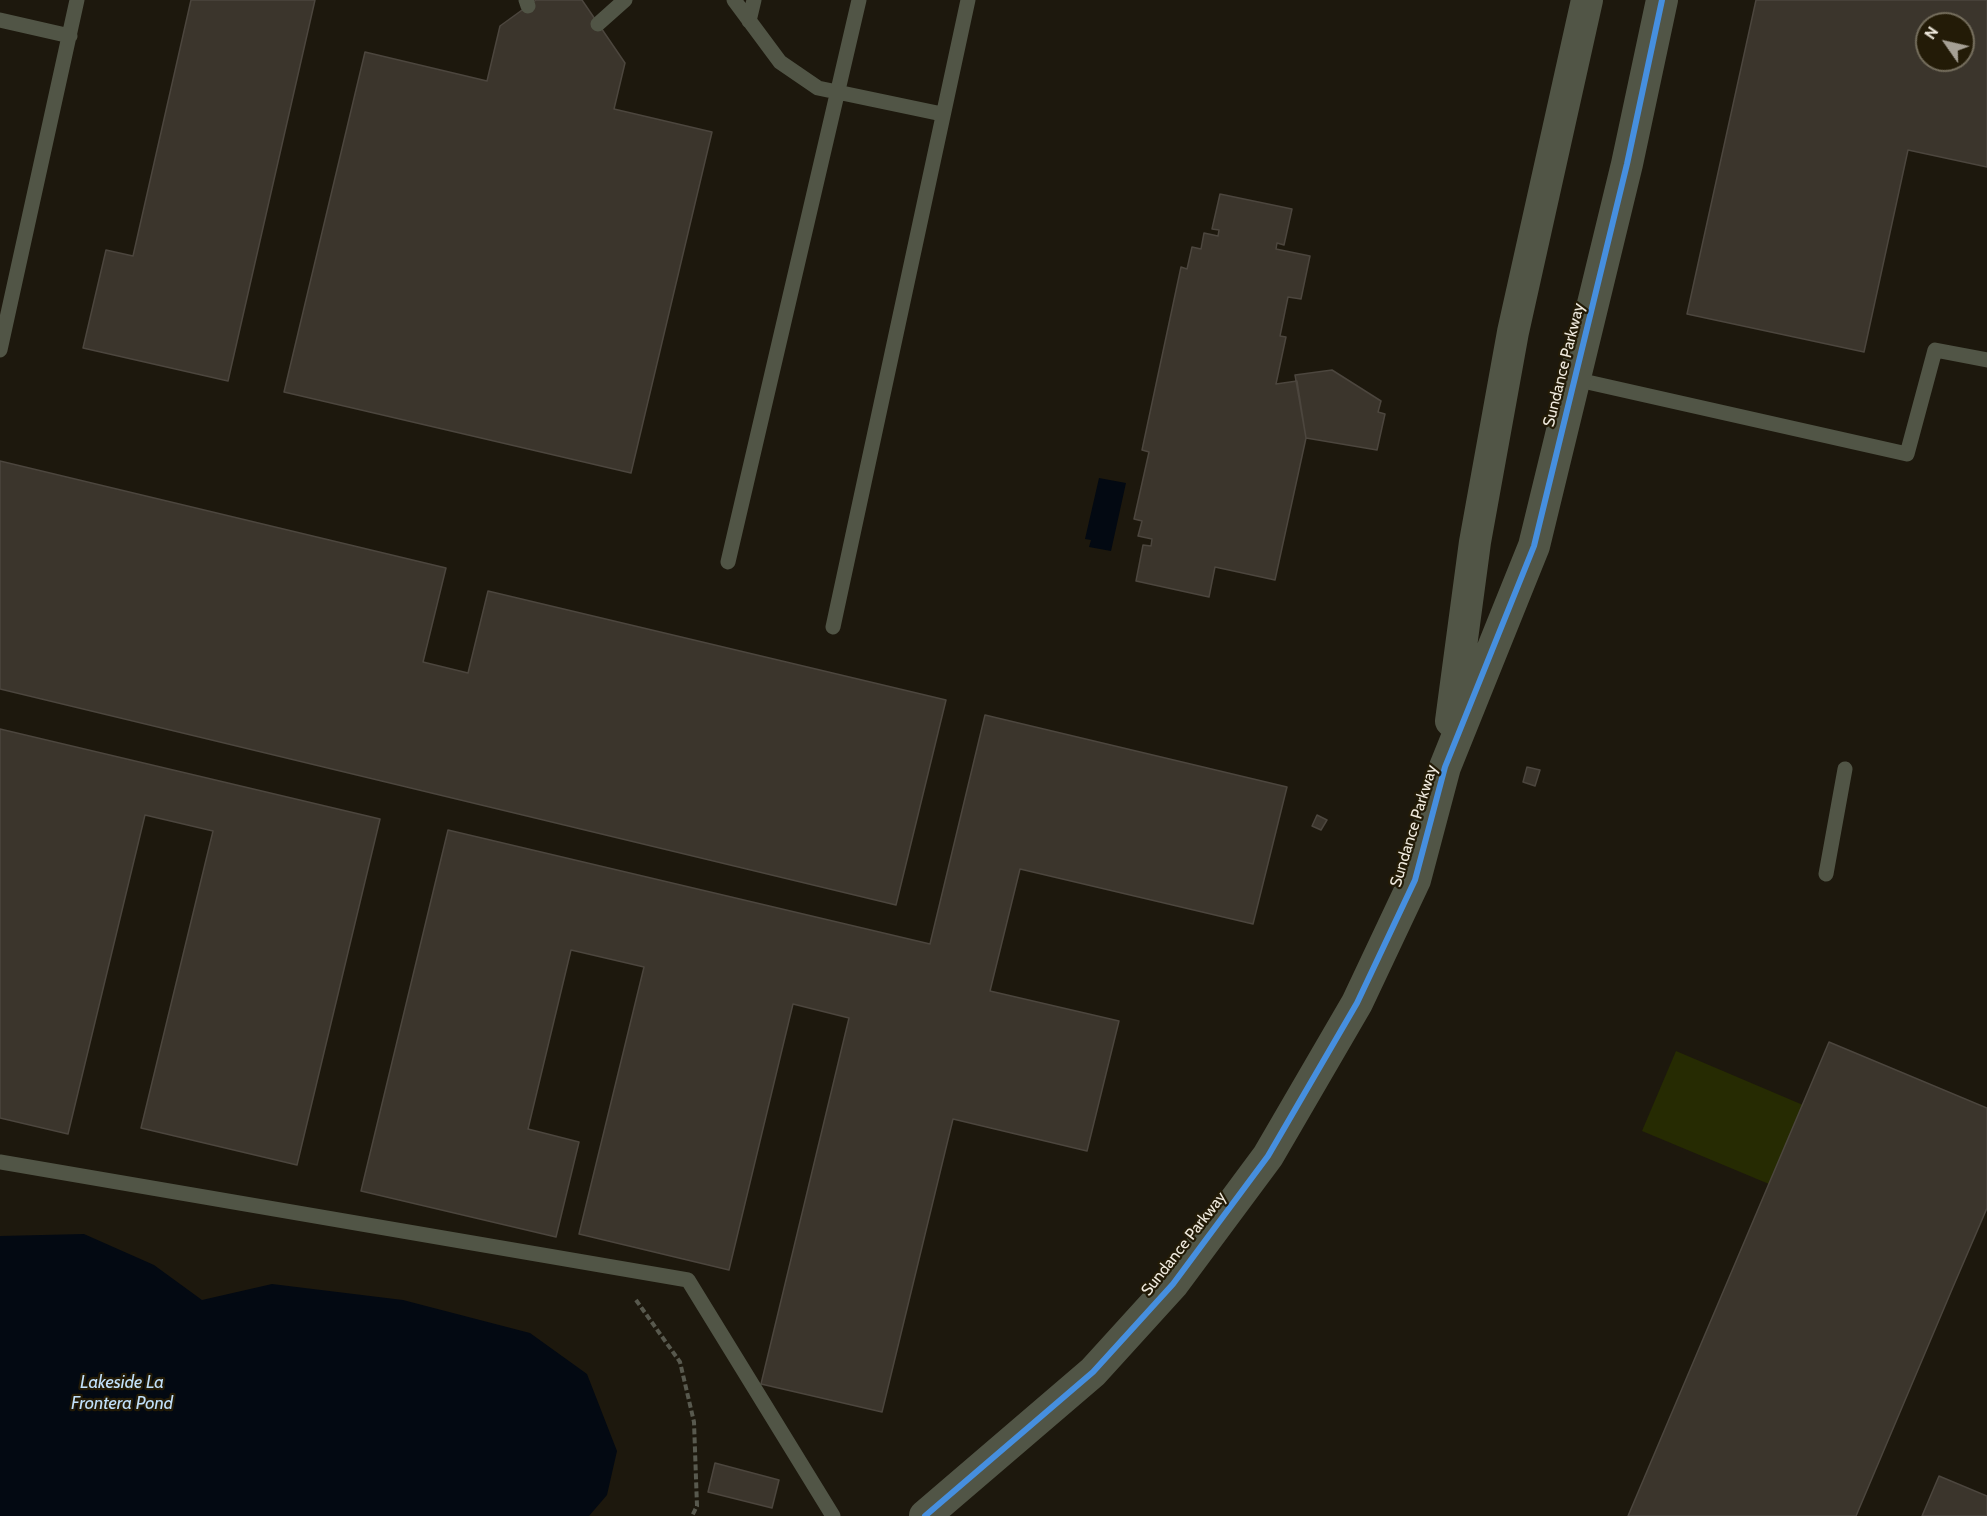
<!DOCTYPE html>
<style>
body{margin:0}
#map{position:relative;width:1987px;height:1516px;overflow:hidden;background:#1d180d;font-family:Cabin,sans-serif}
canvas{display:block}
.north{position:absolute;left:1915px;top:12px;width:60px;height:60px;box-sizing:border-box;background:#231b07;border:2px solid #756e5d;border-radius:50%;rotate:304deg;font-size:16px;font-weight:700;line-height:24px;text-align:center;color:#f0eade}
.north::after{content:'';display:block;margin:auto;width:21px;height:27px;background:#a6a095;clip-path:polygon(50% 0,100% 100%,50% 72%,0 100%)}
</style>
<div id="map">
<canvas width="1987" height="1516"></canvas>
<div class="north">N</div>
</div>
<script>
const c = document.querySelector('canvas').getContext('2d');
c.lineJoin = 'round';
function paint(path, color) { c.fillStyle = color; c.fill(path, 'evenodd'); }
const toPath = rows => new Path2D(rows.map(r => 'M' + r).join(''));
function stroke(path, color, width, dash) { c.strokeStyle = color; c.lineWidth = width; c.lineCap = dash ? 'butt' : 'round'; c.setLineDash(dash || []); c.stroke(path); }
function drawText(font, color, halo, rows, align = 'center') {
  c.font = font + ' Cabin,sans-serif'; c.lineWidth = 4.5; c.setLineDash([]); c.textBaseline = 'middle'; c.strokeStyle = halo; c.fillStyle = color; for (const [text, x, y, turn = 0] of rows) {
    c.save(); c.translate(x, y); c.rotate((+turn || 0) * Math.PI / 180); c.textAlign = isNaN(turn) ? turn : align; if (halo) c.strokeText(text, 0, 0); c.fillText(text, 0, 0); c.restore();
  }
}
paint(toPath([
 [1676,1051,1803,1105,1769,1184,1642,1131]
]), '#262b02');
paint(toPath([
 [1099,478,1126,483,1111,551,1089,547,1091,540,1085,539],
 [84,1234,154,1265,202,1300,272,1284,403,1300,530,1333,587,1374,617,1451,607,1495,589,1516,0,1516,0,1236]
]), '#030912');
const building = toPath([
 [191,0,315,0,228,381,83,348,106,250,133,256,191,0],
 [536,0,582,0,625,63,614,109,712,132,631,473,284,392,365,52,487,81,500,26,536,0],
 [1756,0,1987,0,1987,167,1908,150,1864,352,1687,314,1756,0],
 [1927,24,1963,24,1963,60,1927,60,1927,24],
 [1220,194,1292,209,1284,245,1277,243,1276,249,1310,256,1301,299,1288,297,1280,336,1286,337,1276,384,1297,381,1306,438,1275,580,1215,567,1209,597,1136,581,1143,545,1151,546,1152,539,1138,536,1142,521,1134,519,1149,452,1142,450,1181,267,1187,269,1192,247,1201,249,1204,233,1218,236,1219,230,1212,229,1220,194],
 [1332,370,1381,401,1378,412,1385,414,1377,450,1306,438,1295,375,1332,370],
 [0,461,446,568,423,662,468,673,488,591,946,700,896,905,0,689,0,461],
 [985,715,1287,787,1253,924,1020,869,990,991,1119,1021,1087,1151,953,1119,882,1412,761,1384,849,1018,793,1004,729,1270,579,1234,644,967,571,950,528,1129,579,1142,556,1237,361,1191,448,830,930,944,985,715],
 [0,729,380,819,297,1165,141,1128,213,831,145,815,68,1134,0,1118,0,729],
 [1527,767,1540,770,1535,786,1523,782,1527,767],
 [1317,815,1327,820,1321,830,1312,826,1317,815],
 [1829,1042,1987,1108,1987,1208,1953,1287,1856,1516,1628,1516,1829,1042],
 [715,1463,779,1480,772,1508,708,1492,715,1463],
 [1939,1476,1987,1496,1987,1516,1922,1516,1939,1476]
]);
paint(building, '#3b352c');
stroke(building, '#4c463e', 1.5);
stroke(toPath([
 [636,1300,680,1362,694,1422,697,1506,692,1516]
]), '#58594e', 4, [6, 3]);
stroke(toPath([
 [526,0,528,6],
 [734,0,780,62,818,88,942,114],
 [0,20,70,36],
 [749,21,754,0],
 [598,24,625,0],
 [0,350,77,0],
 [1574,379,1907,454,1935,350,1987,360],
 [728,562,859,0],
 [833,627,968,0],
 [1826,874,1845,769],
 [0,1162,688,1280,833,1516]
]), '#515546', 15);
stroke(toPath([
 [1451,721,1475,542,1513,332,1587,0],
 [925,1516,1093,1372,1173,1284,1268,1156,1357,1003,1415,880,1445,767,1534,546,1627,164,1662,0]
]), '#515546', 32);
stroke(toPath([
 [925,1516,1093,1372,1173,1284,1268,1156,1357,1003,1415,880,1445,767,1534,546,1627,164,1662,0]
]), '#468fdf', 6);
drawText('16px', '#f0eade', '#231b07', [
 ["Sundance Parkway",1564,365,-76],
 ["Sundance Parkway",1414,826,-73],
 ["Sundance Parkway",1184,1244,-52]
]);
drawText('italic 18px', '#c1e0fa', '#231b07', [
 ["Lakeside La",122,1383],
 ["Frontera Pond",122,1404]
]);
</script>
